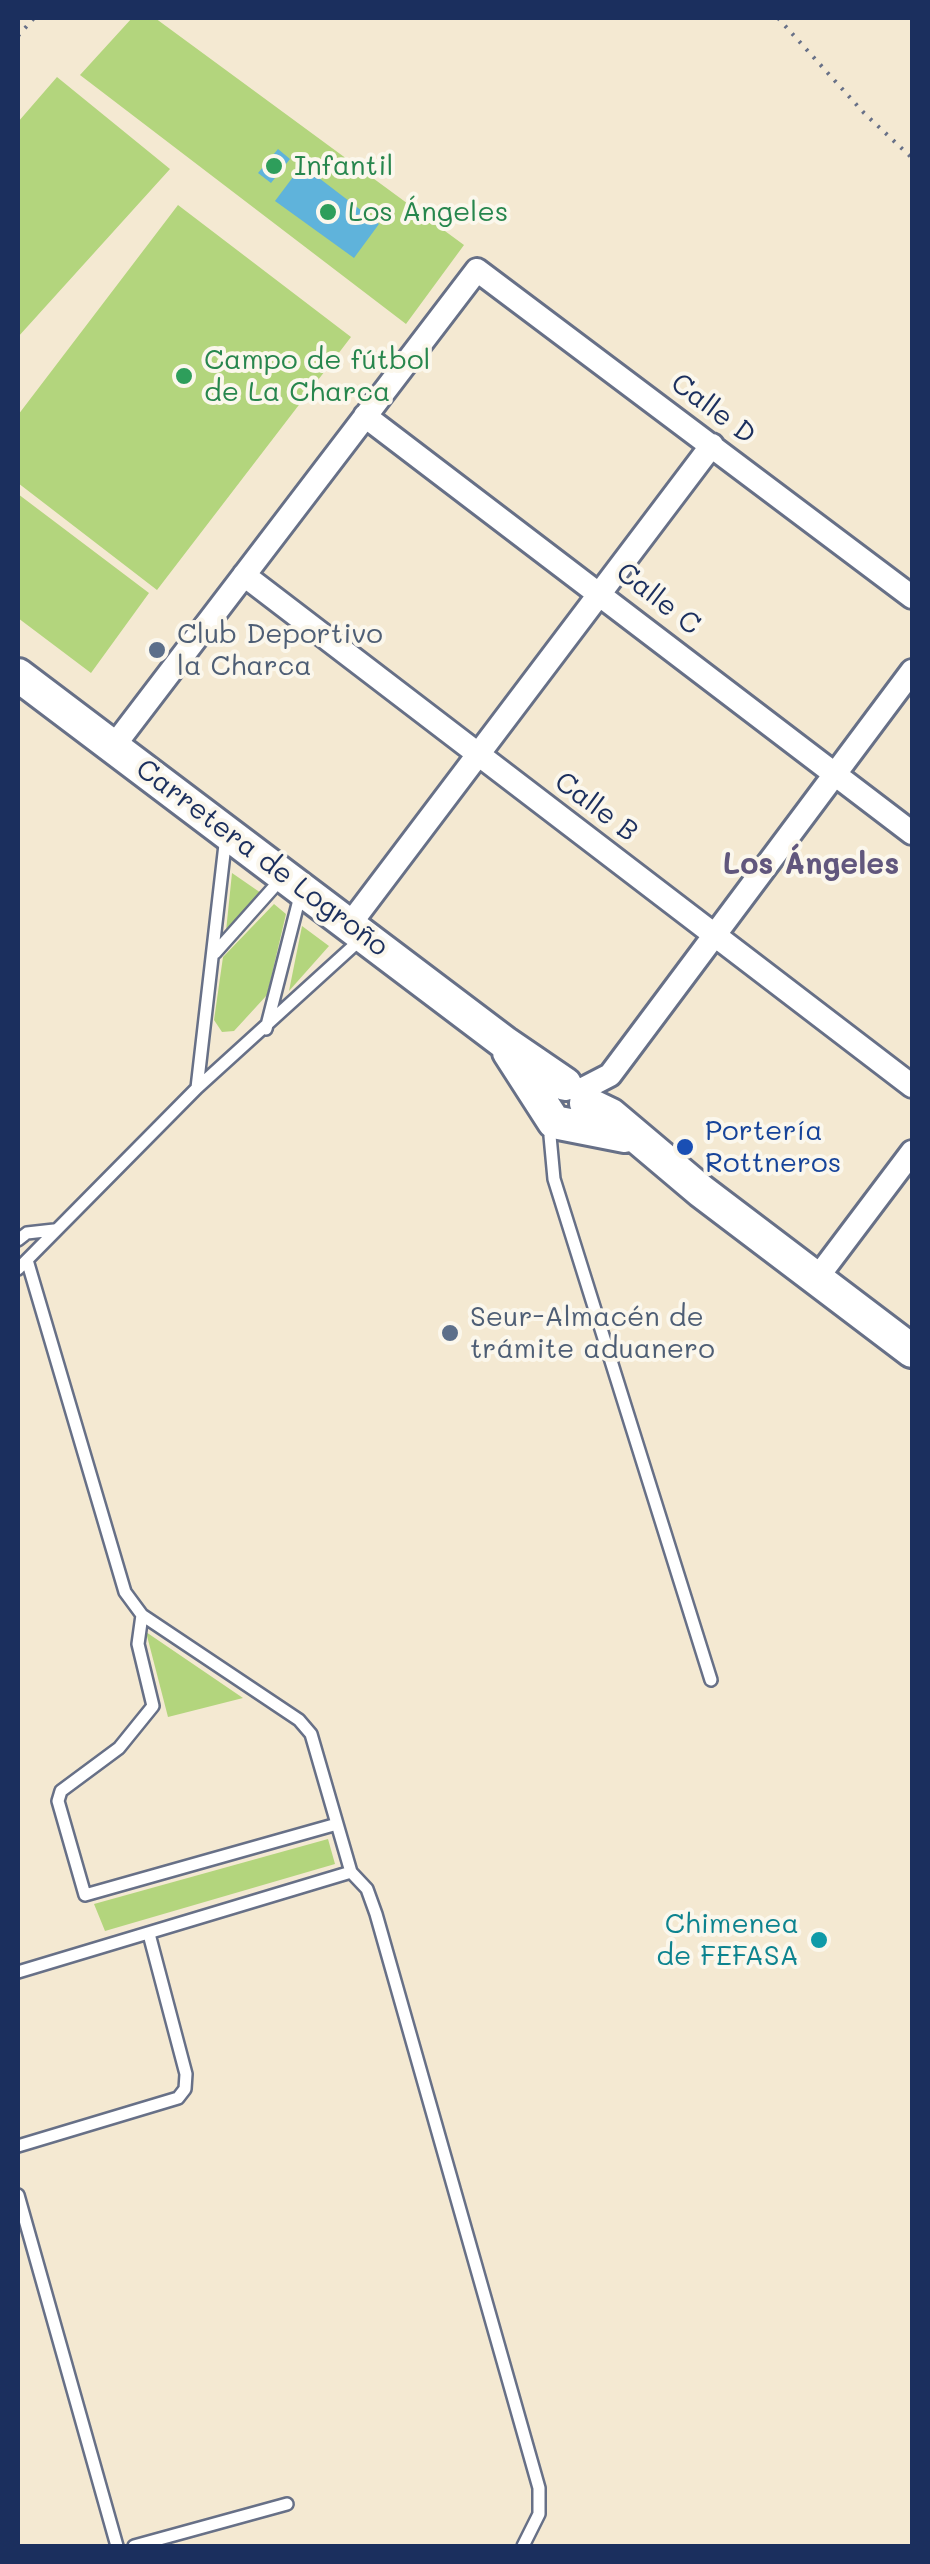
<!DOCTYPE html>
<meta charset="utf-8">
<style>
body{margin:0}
#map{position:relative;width:930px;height:2564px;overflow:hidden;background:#f4e9d2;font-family:Mali,sans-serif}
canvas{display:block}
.frame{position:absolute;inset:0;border:20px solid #1b2f5e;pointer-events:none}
</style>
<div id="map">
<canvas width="930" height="2564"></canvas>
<div class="frame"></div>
</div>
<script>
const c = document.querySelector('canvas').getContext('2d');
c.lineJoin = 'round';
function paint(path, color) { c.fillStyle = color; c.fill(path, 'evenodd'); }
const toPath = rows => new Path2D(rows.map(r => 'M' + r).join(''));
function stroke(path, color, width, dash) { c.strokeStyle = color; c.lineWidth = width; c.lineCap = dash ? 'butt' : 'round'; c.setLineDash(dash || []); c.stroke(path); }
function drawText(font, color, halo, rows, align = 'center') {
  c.font = font + ' Mali,sans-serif'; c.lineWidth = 8; c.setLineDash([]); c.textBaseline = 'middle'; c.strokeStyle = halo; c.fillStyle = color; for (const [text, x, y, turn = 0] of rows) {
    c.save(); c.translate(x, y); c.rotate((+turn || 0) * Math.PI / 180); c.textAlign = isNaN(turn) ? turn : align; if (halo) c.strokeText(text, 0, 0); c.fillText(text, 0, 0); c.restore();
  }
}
paint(toPath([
 [132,18,155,18,464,245,406,324,80,75],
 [57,77,170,169,18,337,18,122],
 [178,205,351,337,157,590,18,483,18,415],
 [18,494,149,593,91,673,18,618],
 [232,873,261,893,226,931],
 [274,904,286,914,267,995,234,1031,222,1032,214,1020,223,957],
 [302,926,329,946,289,991],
 [146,1632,243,1698,168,1717],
 [328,1839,335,1864,105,1931,94,1904]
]), '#b3d57d');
paint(toPath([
 [278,149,290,159,271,183,258,173],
 [302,165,379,224,354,258,275,201]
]), '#5fb3db');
const lane = toPath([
 [215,953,282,878],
 [266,1029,301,892],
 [197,1088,226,836],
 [556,1127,550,1136,554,1179,711,1680],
 [18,1240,27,1233,54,1230],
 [18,1269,197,1088,360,940],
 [142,1615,138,1644,153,1706,119,1748,61,1791,58,1801,85,1895,337,1824],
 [351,1872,367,1889,376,1914,539,2488,539,2514,523,2546],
 [18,1972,351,1872,311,1734,299,1720,142,1615,125,1592,27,1260],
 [18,2146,178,2098,185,2089,186,2074,149,1934],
 [18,2195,117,2546],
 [134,2546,287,2504]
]);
const street = toPath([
 [365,416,912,833],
 [244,575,912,1086],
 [113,747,477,270,912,597],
 [350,924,712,445],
 [581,1090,610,1075,912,671],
 [817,1278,912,1152]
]);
const secondary = toPath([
 [18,675,505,1043,565,1084],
 [509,1052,554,1122,625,1136],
 [586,1103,611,1115,701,1191,912,1351]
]);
stroke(lane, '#677087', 16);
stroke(street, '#677087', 28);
stroke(secondary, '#677087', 38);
stroke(toPath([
 [778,18,864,113,912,158],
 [18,36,34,18]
]), '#677087', 4, [2.5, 8]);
stroke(lane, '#fff', 11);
stroke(street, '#fff', 22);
stroke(secondary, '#fff', 32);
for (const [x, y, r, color] of [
 [274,166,10,"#2e9e5b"],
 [328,212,10,"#2e9e5b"],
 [184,376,10,"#2e9e5b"],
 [157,650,10,"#5c6f8a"],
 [685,1147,10,"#1a4fb4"],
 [450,1333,10,"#5c6f8a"],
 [819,1940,10,"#0f9aa8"]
]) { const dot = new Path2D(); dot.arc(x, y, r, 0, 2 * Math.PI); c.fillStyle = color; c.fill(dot); stroke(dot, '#fbf7ec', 4); }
drawText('28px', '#27864d', '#fbf7ec', [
 ["Infantil",294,166],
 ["Los Ángeles",348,212],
 ["Campo de fútbol",204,360],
 ["de La Charca",204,392]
], 'left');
drawText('28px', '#1b2f5e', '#fbf7ec', [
 ["Calle D",713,409,37],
 ["Calle C",658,599,38],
 ["Calle B",596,807,37],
 ["Carretera de Logroño",262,858,37]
]);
drawText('28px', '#4e5e75', '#fbf7ec', [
 ["Club Deportivo",177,634],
 ["la Charca",177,666],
 ["Seur-Almacén de",470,1317],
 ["trámite aduanero",470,1349]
], 'left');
drawText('28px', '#164399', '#fbf7ec', [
 ["Portería",705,1131],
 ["Rottneros",705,1163]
], 'left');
drawText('28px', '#0d838f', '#fbf7ec', [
 ["Chimenea",799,1924],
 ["de FEFASA",799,1956]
], 'right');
drawText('bold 30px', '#61577d', '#fbf7ec', [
 ["Los Ángeles",811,865]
]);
</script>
